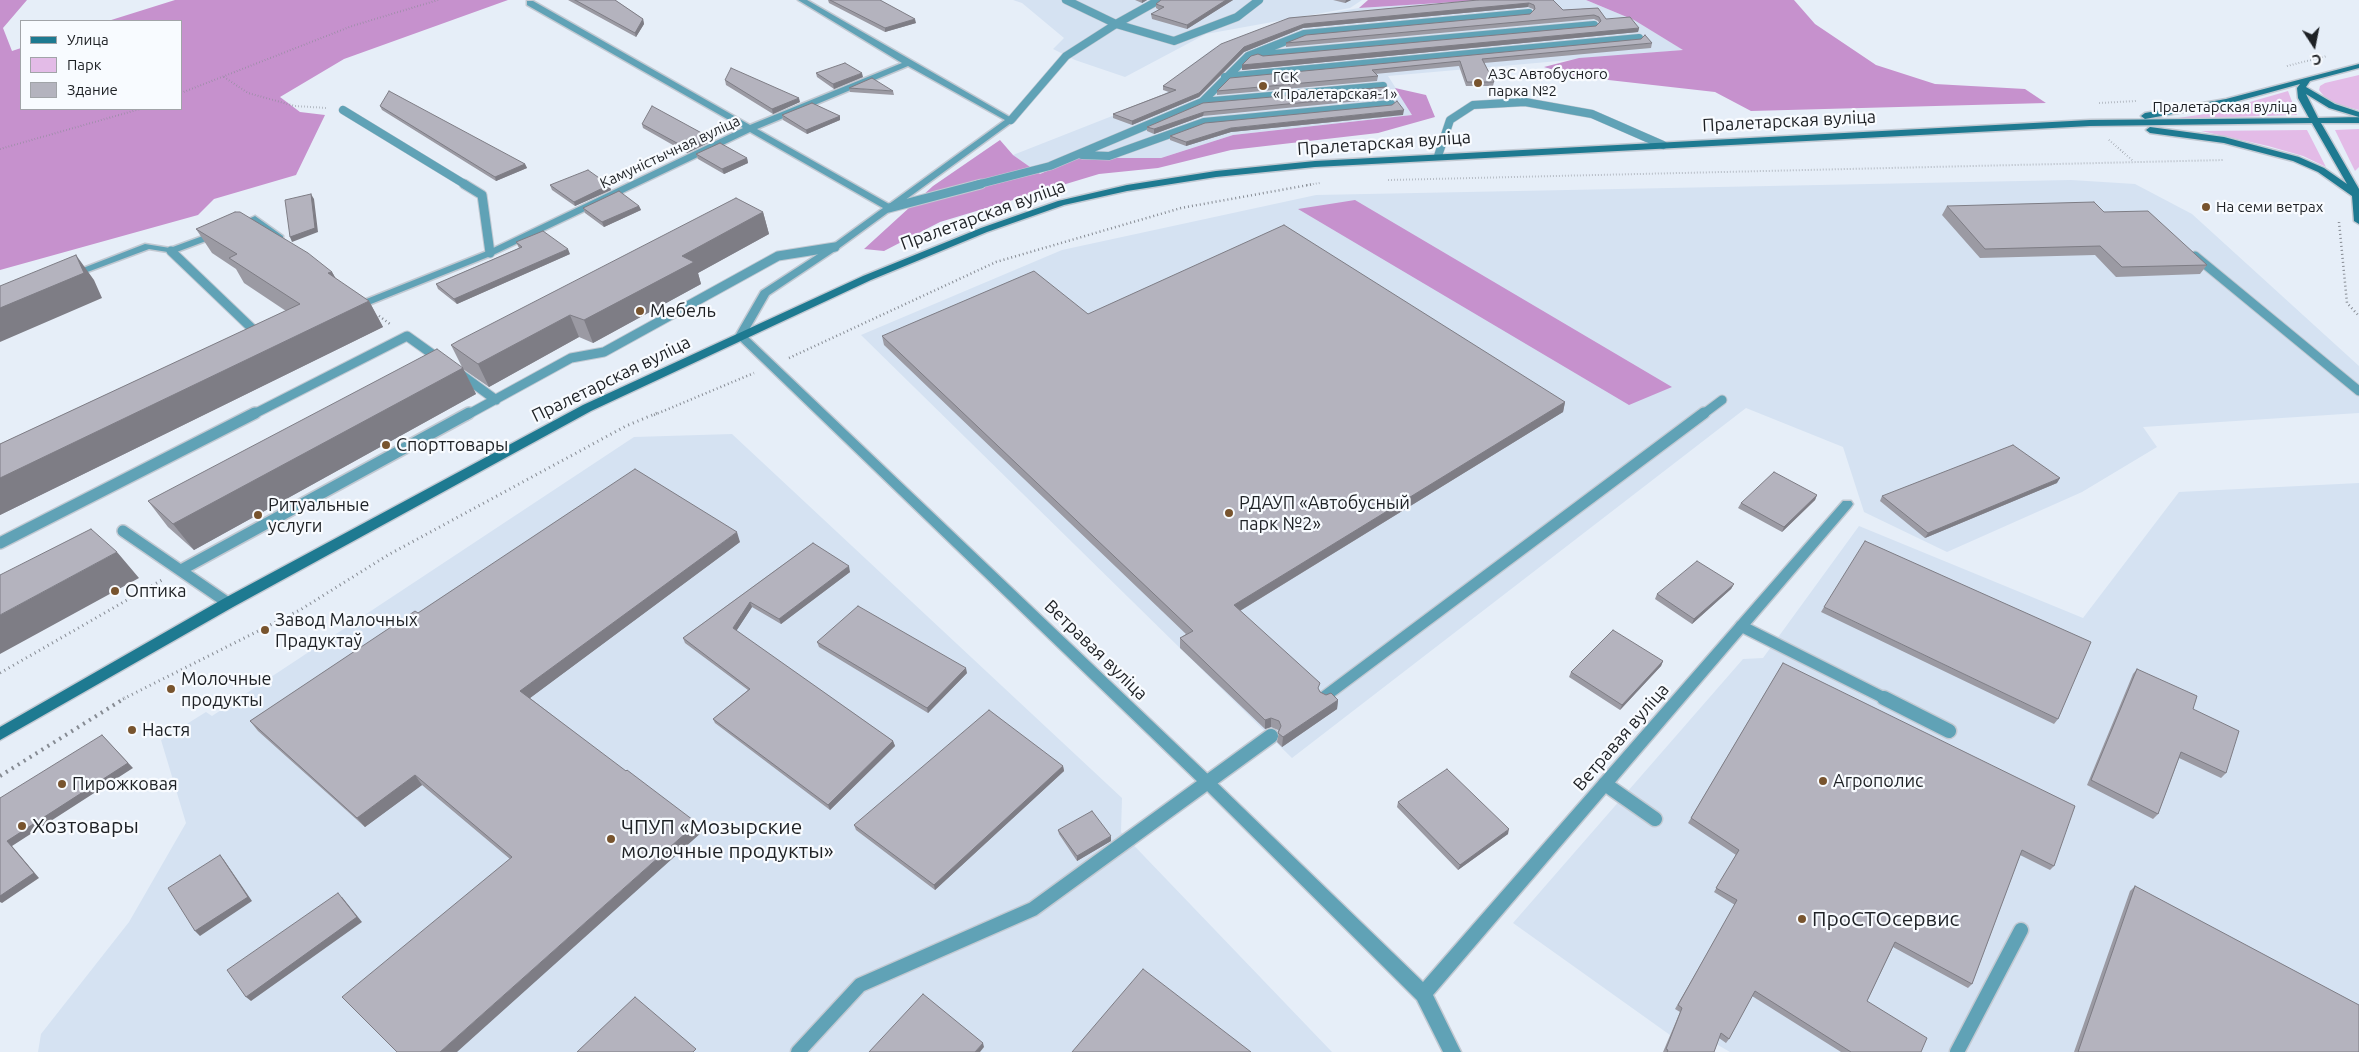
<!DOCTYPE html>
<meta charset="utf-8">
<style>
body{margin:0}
#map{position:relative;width:2359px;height:1052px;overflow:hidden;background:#e6eef8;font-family:Ubuntu,sans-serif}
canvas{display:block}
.legend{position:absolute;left:20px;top:20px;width:162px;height:90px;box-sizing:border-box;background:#f8fbff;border:1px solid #a1a4a8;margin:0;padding:6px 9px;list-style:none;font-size:15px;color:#1e2125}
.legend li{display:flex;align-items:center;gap:10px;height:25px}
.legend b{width:25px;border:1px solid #a1a4a8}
.north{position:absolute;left:2289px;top:20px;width:50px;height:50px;-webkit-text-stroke:4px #f8fbff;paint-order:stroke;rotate:169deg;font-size:14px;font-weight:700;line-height:20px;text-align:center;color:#1e2125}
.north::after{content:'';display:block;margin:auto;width:18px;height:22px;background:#1e2125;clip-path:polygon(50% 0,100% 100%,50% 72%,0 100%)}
</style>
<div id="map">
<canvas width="2359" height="1052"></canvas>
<ul class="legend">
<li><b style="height:6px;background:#1e7a91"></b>Улица</li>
<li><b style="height:14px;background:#e3bbe7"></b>Парк</li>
<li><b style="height:14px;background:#b4b3be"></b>Здание</li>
</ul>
<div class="north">С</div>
</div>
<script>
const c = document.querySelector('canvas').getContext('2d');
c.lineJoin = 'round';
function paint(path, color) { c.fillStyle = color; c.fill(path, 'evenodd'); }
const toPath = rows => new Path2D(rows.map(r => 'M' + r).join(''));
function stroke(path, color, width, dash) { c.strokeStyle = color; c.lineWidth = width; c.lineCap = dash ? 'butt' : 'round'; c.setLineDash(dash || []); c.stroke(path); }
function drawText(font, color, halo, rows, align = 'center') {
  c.font = font + ' Ubuntu,sans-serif'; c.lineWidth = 4.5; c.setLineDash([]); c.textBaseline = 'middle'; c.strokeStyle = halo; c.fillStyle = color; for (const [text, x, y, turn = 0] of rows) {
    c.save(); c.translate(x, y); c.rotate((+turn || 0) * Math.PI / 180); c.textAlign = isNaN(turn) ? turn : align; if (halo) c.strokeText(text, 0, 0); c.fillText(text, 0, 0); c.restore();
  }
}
paint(toPath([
 [1013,0,1362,0,1350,8,1206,34,1125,77,1075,60,1053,49,1064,38,1022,3],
 [1488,0,1586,0,1634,20,1684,50,1388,76,1413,115,1233,135,1161,158,1077,158,1040,174,1013,155,1163,96,1183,71,1214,48,1285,21,1359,8],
 [2071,180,2135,184,2192,214,2359,366,2359,413,2143,427,2157,447,2082,492,1947,552,1864,512,1843,447,1746,408,1292,758,861,335,1062,250,1316,195],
 [732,434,1122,798,1121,832,1332,1052,38,1052,41,1034,129,922,186,823,161,740,206,712,212,716,634,437],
 [2359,483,2359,1052,1730,1052,1676,1021,1670,1035,1513,923,1743,659,1763,658,1859,526,2083,618,2179,492]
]), '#d5e2f2');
paint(toPath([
 [2359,75,2359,110,2336,104,2327,100,2319,90,2320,86,2325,83],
 [2288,91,2297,115,2171,119,2212,113],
 [2359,129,2359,167,2355,171,2335,130],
 [2307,130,2326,167,2303,156,2268,146,2201,131]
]), '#e3bbe7');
paint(toPath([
 [0,0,27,0,3,28,12,51,21,48,21,109,181,109,181,21,108,21,175,0,508,0,344,59,280,97,300,112,325,115,296,175,214,199,198,215,0,270],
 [1368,0,1488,0,1359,8],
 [1586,0,1794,0,1815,24,1876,65,1935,84,2025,89,2046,103,1751,111,1715,92,1573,76,1544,67,1579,58,1683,50,1634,20],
 [1395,88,1426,95,1435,117,1378,133,1231,150,1158,168,1099,174,940,222,884,251,864,249,933,186,1000,140,1013,155,1040,174,1077,158,1161,158,1233,135,1412,115],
 [1355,200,1672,387,1629,405,1298,209]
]), '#c691cd');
const laneFar3 = toPath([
 [1116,24,1174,41,1237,17,1259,0],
 [1116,24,1159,0],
 [1262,55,1594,25],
 [1225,77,1639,38],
 [1202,102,1383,86],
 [343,110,466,185],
 [1011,120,1066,56,1116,24,1066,0],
 [1082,155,1109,156,1204,122,1391,104],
 [1438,156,1450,120,1473,105,1525,102,1592,114,1663,145],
 [976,185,1050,166,1202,102,1248,56,1304,34,1529,13]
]);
const laneFar2 = toPath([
 [464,184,482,195,490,253],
 [889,208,981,184],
 [171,251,262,338],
 [2195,256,2359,391],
 [459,373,496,400],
 [252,415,407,336,442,361],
 [467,415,571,358,604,352,778,256,835,247],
 [1702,415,1722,400]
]);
const laneFar1 = toPath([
 [123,531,228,603],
 [0,543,255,413],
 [181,570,469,413],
 [1741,626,1886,699],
 [1324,697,1704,413]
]);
const lane = toPath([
 [1884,698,1949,731],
 [1605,784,1655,819],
 [798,1052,860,985,1033,909,1271,736],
 [1957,1052,2021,930]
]);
const street = toPath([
 [798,0,807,0,1015,120,838,249,769,295,746,335,1212,778,1423,982,1843,501,1851,501,1853,504,1851,507,1433,995,1461,1052,1443,1052,1417,1000,1202,786,735,336,761,291,832,245,883,208,750,132,493,255,366,306,358,306,351,298,356,295,364,300,487,251,743,128,527,5,527,1,533,1,750,125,902,63,798,0],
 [908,66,1005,120,889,204,757,129,908,66],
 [255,216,283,236,283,240,277,240,254,223,238,229,233,226,255,216],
 [219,230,224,233,222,235,174,253,149,249,74,277,66,277,65,275,145,244,170,248,219,230]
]);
const secondary = toPath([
 [2359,64,2359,68,2310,81,2306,87,2335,104,2359,112,2359,123,2321,123,2359,189,2359,224,2354,221,2352,196,2318,172,2293,161,2224,143,2150,133,2146,130,2150,127,2224,137,2299,157,2324,168,2347,184,2312,123,2090,126,1315,167,1216,177,1127,191,1064,205,987,232,871,280,591,411,233,607,0,740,0,727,223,599,583,405,863,276,981,228,1058,201,1127,185,1216,171,1315,161,2090,120,2309,118,2298,98,2297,88,2300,84,2227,104,2145,119,2141,116,2145,113,2226,99,2359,64],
 [2306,94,2329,108,2359,117,2318,118,2306,94]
]);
stroke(laneFar3, '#c2c9d2', 9);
stroke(laneFar2, '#c2c9d2', 11);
stroke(laneFar1, '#c2c9d2', 14);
stroke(lane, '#c2c9d2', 17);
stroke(street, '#c2c9d2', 3);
stroke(secondary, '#c2c9d2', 3);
stroke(toPath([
 [2287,66,2327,56],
 [224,77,248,93,295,106,327,108],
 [181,93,352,26,438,0],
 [2099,103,2136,101],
 [2109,140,2132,160],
 [0,149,140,109],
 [1388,180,2224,160],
 [1307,185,1320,183]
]), '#868b93', 2, [0.5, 2.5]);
stroke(toPath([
 [2339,222,2347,303,2359,316],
 [379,316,390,324],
 [789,358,996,262,1181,208,1314,184],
 [654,415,754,373]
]), '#868b93', 2.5, [1, 3]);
stroke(toPath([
 [0,673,162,580],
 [123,699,300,610,388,555,626,426,657,413]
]), '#868b93', 3, [1, 4]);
stroke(toPath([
 [0,776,125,698]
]), '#868b93', 4, [2, 5]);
stroke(laneFar3, '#60a2b6', 8);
stroke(laneFar2, '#60a2b6', 9);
stroke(laneFar1, '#60a2b6', 11);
stroke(lane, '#60a2b6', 14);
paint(street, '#60a2b6');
paint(secondary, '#1e7a91');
paint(toPath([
 [568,0,615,0,643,19,644,24,636,37],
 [828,0,880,0,916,23,885,32,829,3],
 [1135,0,1147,0,1142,3],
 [1161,0,1233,0,1187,29,1152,19,1151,14,1159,10,1156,8,1156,4],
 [1333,0,1351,0,1345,3],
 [1553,0,1563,10,1598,8,1606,19,1639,28,1638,32,1242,70,1242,65,1263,56,1596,26,1599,23,1598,21,1594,19,1286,47,1286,43,1530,14,1534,11,1533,9,1528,7,1303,28,1244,52,1199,97,1132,125,1113,118,1113,114,1169,92,1163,90,1163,86,1289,18],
 [1652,43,1651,48,1484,63,1494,82,1493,86,1466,86,1459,66,1375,74,1378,76,1377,81,1217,95,1217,91,1230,78],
 [816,73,863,77,834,89,817,77],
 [725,80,800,102,773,114,726,85],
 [849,88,893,91,894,95,850,92],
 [1391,94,1391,98,1203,116,1154,134,1147,131,1147,127,1203,103],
 [380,106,525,164,527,168,496,181,382,110],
 [782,115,840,116,840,120,807,134,783,120],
 [1403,115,1231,132,1186,146,1170,140,1170,136],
 [642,124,710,142,687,153,643,128],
 [696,154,747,158,748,163,724,174,698,159],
 [550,185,609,185,611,190,575,206,552,190],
 [639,206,641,210,604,227,585,213,583,208],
 [1947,206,2104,212,2207,265,2200,274,2116,277,2095,255,1980,258,1942,215],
 [763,212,769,234,698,273,701,284,593,343,579,337,489,387,463,369,476,394,194,550,168,527,148,501,462,367,451,345],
 [196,229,332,272,336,279,369,301,383,327,0,515,0,444,286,311,244,283,236,269,212,253],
 [516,242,570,254,457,304,438,289,436,284,519,248],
 [1088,314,1565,402,1563,412,1240,611,1319,690,1320,692,1338,700,1337,709,1282,747,1277,742,1279,732,1278,730,1271,727,1265,729,1180,648,1180,638,1186,634,884,345,882,336],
 [2057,483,1925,538,1880,501,1882,496],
 [1817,495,1815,500,1782,532,1738,508,1741,503],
 [740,542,530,698,702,832,510,859,422,785,365,827,258,731,250,721,418,613],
 [813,543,850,572,781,624,752,607,736,631,893,741,895,746,830,810,715,723,713,719,748,690,685,643,683,638],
 [1734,584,1731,589,1692,624,1655,599,1657,594],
 [1824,607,2058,719,2054,724,1821,612],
 [817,642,967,673,928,713,819,647],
 [1663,661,1661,666,1620,710,1569,677,1571,672],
 [1783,663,2054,866,2050,870,2020,855,1972,984,1968,988,1893,947,1867,1001,1921,1052,1841,1052,1752,996,1729,1039,1726,1043,1719,1038,1714,1052,1663,1052,1680,1012,1675,1009,1735,905,1714,892,1736,855,1688,823],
 [2137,669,2193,709,2226,773,2221,778,2179,758,2158,814,2153,819,2087,785,2133,674],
 [1063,766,1064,771,935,890,856,830,854,825],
 [1398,802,1508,834,1458,870,1397,807],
 [1058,830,1111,841,1077,861,1059,834],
 [2135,886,2359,1052,2074,1052,2130,891]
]), '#9b9aa3');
paint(toPath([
 [1142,0,1147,0,1142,3],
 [1226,0,1233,0,1187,29,1187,25],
 [1346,0,1351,0,1345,3],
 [1529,3,1528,7,1303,28,1244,52,1199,97,1132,125,1132,121,1244,47,1304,24],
 [643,19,644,24,636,37,635,33],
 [915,19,916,23,885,32,885,28],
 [1639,28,1638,32,1242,70,1242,65],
 [862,73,863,77,834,89,833,84],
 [799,98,800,102,773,114,772,109],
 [1404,110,1403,115,1231,132,1186,146,1186,142,1231,128],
 [1204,112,1203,116,1154,134,1154,129],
 [840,116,840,120,807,134,806,130],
 [709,137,710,142,687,153,686,148],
 [747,158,748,163,724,174,722,169],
 [525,164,527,168,496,181,495,177],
 [609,185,611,190,575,206,574,202],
 [311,194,314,199,318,232,292,242,290,237],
 [639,206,641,210,604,227,602,222],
 [763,212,769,234,698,273,701,284,593,343,584,320,682,256],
 [568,249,570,254,457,304,454,299],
 [76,255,94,280,102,298,0,342,0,308],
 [332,272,346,297,328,273],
 [369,301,383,327,0,515,0,478],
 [570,315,579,337,489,387,478,364],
 [463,368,476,394,194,550,173,524],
 [1565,402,1563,412,1233,615,1234,605],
 [2060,478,2057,483,1925,538,1928,533],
 [1817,495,1815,500,1782,532,1784,527],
 [737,532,740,542,526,701,520,691],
 [117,552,139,578,0,654,0,615],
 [849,566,850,572,781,624,779,619],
 [1734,584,1731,589,1692,624,1694,619],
 [750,602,752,607,735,633,733,628],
 [1663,661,1661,666,1620,710,1622,705],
 [966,668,967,673,928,713,927,708],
 [1338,700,1337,709,1282,747,1283,737],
 [1271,718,1271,727,1265,729,1265,720],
 [102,735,133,768,12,846,39,878,2,903,0,902,0,896,7,841],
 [893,741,895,746,830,810,828,805],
 [1063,766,1064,771,935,890,934,885],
 [415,775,422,785,365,827,357,818],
 [697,823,702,832,457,1052,440,1052],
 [1509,829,1508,834,1458,870,1460,865],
 [1111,836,1111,841,1077,861,1077,856],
 [220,855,224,860,252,901,200,936,195,931],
 [342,897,362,922,251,1001,246,997],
 [983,1043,984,1047,980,1052,975,1052]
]), '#7e7d85');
const building = toPath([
 [575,0,615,0,643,19,635,33,575,0],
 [830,0,880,0,915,19,885,28,830,0],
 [1161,0,1226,0,1187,25,1151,14,1164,7,1156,4,1161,0],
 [1478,0,1553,0,1563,10,1598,8,1606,19,1630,17,1639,28,1242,65,1251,56,1258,54,1263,56,1596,26,1601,21,1599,17,1594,15,1286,43,1306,35,1530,14,1535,9,1534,5,1529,3,1304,24,1244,47,1199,93,1132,121,1113,114,1176,90,1163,86,1221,44,1289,18,1478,0],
 [1645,35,1652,43,1482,59,1494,82,1467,82,1460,61,1372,70,1378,76,1217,91,1230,78,1641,39,1645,35],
 [845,63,862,73,833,84,816,73,845,63],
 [731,68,799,98,772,109,725,80,731,68],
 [872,78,893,91,849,88,872,78],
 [1386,87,1391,94,1204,112,1154,129,1147,127,1203,103,1386,87],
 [389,91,525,164,495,177,380,106,389,91],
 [1397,101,1404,110,1231,128,1186,142,1170,136,1205,123,1392,105,1397,101],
 [812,103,840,116,806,130,782,115,812,103],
 [652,106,709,137,686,148,642,124,652,106],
 [720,143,747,158,722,169,696,154,720,143],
 [588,170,609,185,574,202,550,185,588,170],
 [619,191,639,206,602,222,583,208,619,191],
 [311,194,315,228,290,237,285,200,311,194],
 [736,198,763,212,682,256,694,262,584,320,570,315,478,364,451,345,458,341,736,198],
 [2094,202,2104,212,2148,211,2207,265,2122,267,2100,246,1985,249,1947,206,2094,202],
 [235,212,240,212,308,253,332,272,328,273,369,301,0,478,0,444,300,304,229,258,237,254,196,229,235,212],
 [1284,225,1565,402,1234,605,1320,683,1318,688,1320,692,1326,695,1331,693,1338,700,1283,737,1278,733,1281,726,1279,721,1271,718,1265,720,1180,638,1193,631,882,336,1034,271,1088,314,1284,225],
 [543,231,568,249,454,299,436,284,522,247,516,242,543,231],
 [76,255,84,273,0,308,0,286,76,255],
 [437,349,463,368,173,524,148,501,437,349],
 [2013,445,2060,478,1928,533,1882,496,2013,445],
 [635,469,737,532,520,691,626,771,627,770,697,823,440,1052,397,1052,342,997,512,857,415,775,357,818,250,721,415,611,418,613,635,469],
 [1774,472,1817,495,1784,527,1741,503,1774,472],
 [91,529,117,552,0,615,0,575,91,529],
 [1865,541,2091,642,2058,719,1824,607,1865,541],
 [813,543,849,566,779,619,750,602,733,628,893,741,828,805,713,719,750,689,683,638,813,543],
 [1697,561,1734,584,1694,619,1657,594,1697,561],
 [858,606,966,668,927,708,817,642,858,606],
 [1613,630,1663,661,1622,705,1571,672,1613,630],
 [1783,663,2075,806,2054,866,2022,850,1972,984,1895,942,1867,1001,1927,1038,1921,1052,1851,1052,1755,991,1729,1039,1721,1033,1714,1052,1667,1052,1668,1050,1666,1049,1682,1008,1678,1005,1737,900,1716,888,1739,850,1691,818,1783,663],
 [2137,669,2197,696,2193,709,2239,731,2226,773,2181,752,2158,814,2091,780,2137,669],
 [989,710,1063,766,934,885,854,825,989,710],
 [102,735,128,763,7,841,34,873,0,896,0,798,102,735],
 [1447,769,1509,829,1460,865,1398,802,1447,769],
 [1092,811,1111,836,1077,856,1058,830,1092,811],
 [220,855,248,897,195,931,168,888,220,855],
 [2135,886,2359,1005,2359,1052,2078,1052,2135,886],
 [338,893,357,917,246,997,227,970,338,893],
 [1143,969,1251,1052,1072,1052,1143,969],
 [923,994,983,1043,975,1052,869,1052,923,994],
 [635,997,696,1049,693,1052,577,1052,635,997]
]);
paint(building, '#b4b3be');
stroke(building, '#7e7d85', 1);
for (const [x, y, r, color] of [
 [1478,83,5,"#78542e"],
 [1263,86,5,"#78542e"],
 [2206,207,5,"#78542e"],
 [640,311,5,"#78542e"],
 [386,445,5,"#78542e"],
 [1229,513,5,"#78542e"],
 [258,515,5,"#78542e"],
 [115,591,5,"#78542e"],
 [265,630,5,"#78542e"],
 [171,689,5,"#78542e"],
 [132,730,5,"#78542e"],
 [1823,781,5,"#78542e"],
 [62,784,5,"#78542e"],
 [22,826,5,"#78542e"],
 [611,839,5,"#78542e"],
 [1802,919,5,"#78542e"]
]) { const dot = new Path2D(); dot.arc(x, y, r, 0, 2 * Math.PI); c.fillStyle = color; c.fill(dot); stroke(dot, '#f8fbff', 2); }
drawText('15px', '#1e2125', '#f8fbff', [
 ["АЗС Автобусного",1488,74],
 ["парка №2",1488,91],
 ["ГСК",1273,77],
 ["«Пралетарская-1»",1273,94],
 ["На семи ветрах",2216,207]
], 'left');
drawText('15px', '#1e2125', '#f8fbff', [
 ["Пралетарская вуліца",2225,107],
 ["Камуністычная вуліца",670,152,-25]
]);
drawText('18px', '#1e2125', '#f8fbff', [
 ["Пралетарская вуліца",1789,121,-3],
 ["Пралетарская вуліца",1384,143,-4],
 ["Пралетарская вуліца",983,215,-20],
 ["Пралетарская вуліца",611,379,-26],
 ["Ветравая вуліца",1096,650,44],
 ["Ветравая вуліца",1621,737,-49]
]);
drawText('18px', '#1e2125', '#f8fbff', [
 ["Мебель",650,311],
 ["Спорттовары",396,445],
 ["РДАУП «Автобусный",1239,503],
 ["парк №2»",1239,524],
 ["Ритуальные",268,505],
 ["услуги",268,526],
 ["Оптика",125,591],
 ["Завод Малочных",275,620],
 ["Прадуктаў",275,641],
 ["Молочные",181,679],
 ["продукты",181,700],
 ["Настя",142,730],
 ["Агрополис",1833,781],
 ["Пирожковая",72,784]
], 'left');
drawText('21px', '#1e2125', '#f8fbff', [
 ["Хозтовары",32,826],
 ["ЧПУП «Мозырские",621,827],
 ["молочные продукты»",621,851],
 ["ПроСТОсервис",1812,919]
], 'left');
</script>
